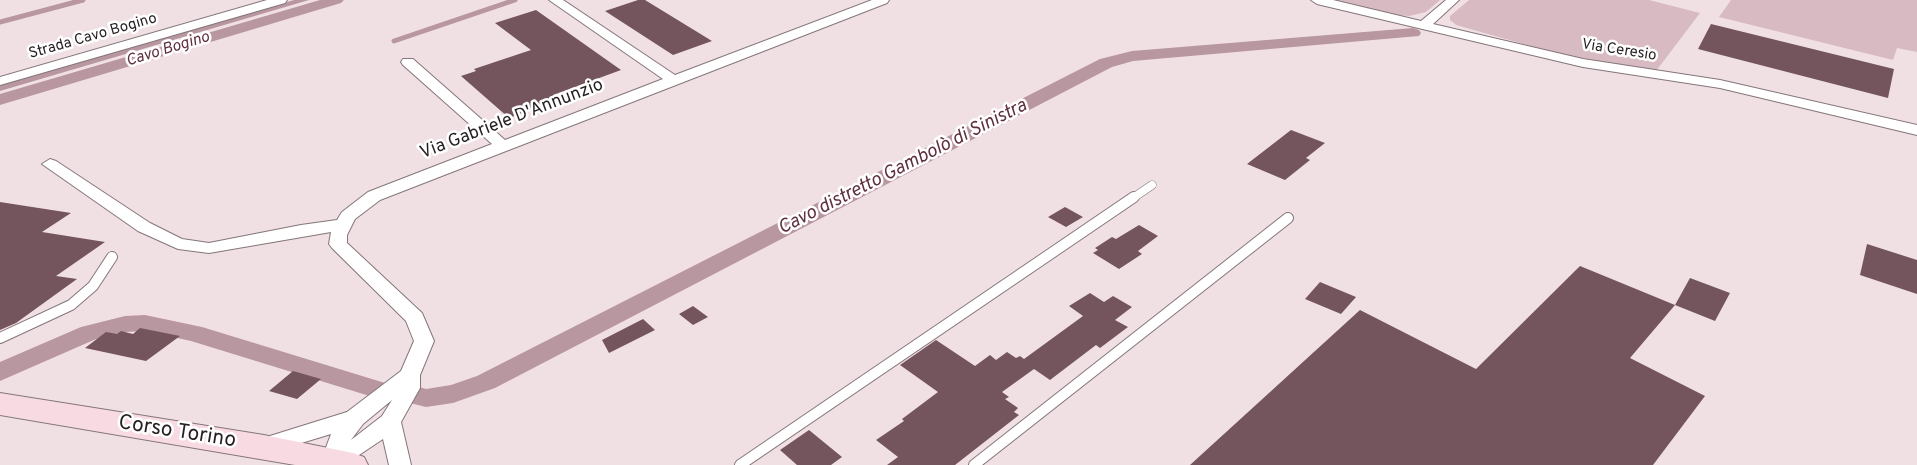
<!DOCTYPE html>
<meta charset="utf-8">
<style>
body{margin:0}
canvas{display:block;background:#f0e0e4}
</style>
<canvas width="1917" height="465"></canvas>
<script>
const c = document.querySelector('canvas').getContext('2d');
c.lineJoin = 'round';
function paint(path, color) { c.fillStyle = color; c.fill(path, 'evenodd'); }
const toPath = rows => new Path2D(rows.map(r => 'M' + r).join(''));
function stroke(path, color, width, dash) { c.strokeStyle = color; c.lineWidth = width; c.lineCap = dash ? 'butt' : 'round'; c.setLineDash(dash || []); c.stroke(path); }
function drawText(font, color, halo, rows, align = 'center') {
  c.font = font + ' Overpass,sans-serif'; c.lineWidth = 5; c.setLineDash([]); c.textBaseline = 'middle'; c.strokeStyle = halo; c.fillStyle = color; for (const [text, x, y, turn = 0] of rows) {
    c.save(); c.translate(x, y); c.rotate((+turn || 0) * Math.PI / 180); c.textAlign = isNaN(turn) ? turn : align; if (halo) c.strokeText(text, 0, 0); c.fillText(text, 0, 0); c.restore();
  }
}
paint(toPath([
 [1333,0,1440,0,1426,12,1409,16,1398,15],
 [1469,0,1649,0,1700,13,1656,71,1559,54,1456,25,1450,20,1450,16],
 [1731,0,1917,0,1917,52,1897,48,1893,60,1719,17]
]), '#d8bbc2');
paint(toPath([
 [294,0,309,0,0,91,0,85]
]), '#b997a0');
stroke(toPath([
 [0,22,83,0],
 [394,41,515,0]
]), '#b997a0', 5);
paint(toPath([
 [320,0,344,0,341,3,0,105,0,94,320,0],
 [1413,28,1419,30,1421,33,1419,36,1133,61,1112,67,495,388,453,403,426,407,410,403,406,396,410,389,419,387,426,389,451,385,477,376,1100,59,1132,51,1413,28],
 [145,315,202,327,385,383,389,389,385,395,376,398,191,341,145,331,125,332,96,339,0,381,0,362,81,327,125,316,145,315]
]), '#b997a0');
paint(toPath([
 [638,0,645,0,712,41,673,55,605,11],
 [536,10,621,70,553,95,559,99,509,118,461,76,476,71,474,69,531,50,495,23],
 [1711,24,1894,69,1888,98,1698,49],
 [1291,130,1325,143,1306,158,1310,160,1285,180,1247,164],
 [0,202,71,213,42,232,105,242,56,276,77,279,16,323,0,330],
 [1065,207,1083,217,1066,227,1048,217],
 [1139,225,1158,236,1138,251,1142,254,1119,269,1093,253,1098,250,1095,248,1112,237,1116,239],
 [1867,244,1917,260,1917,294,1860,275],
 [1580,266,1675,305,1690,278,1730,293,1715,321,1675,305,1630,358,1705,396,1653,465,1190,465,1360,310,1476,369],
 [1320,282,1356,297,1341,314,1305,299],
 [1090,293,1104,302,1113,296,1132,307,1115,320,1128,327,1100,348,1096,345,1050,380,1034,369,1002,392,1009,397,1005,399,1018,408,1014,412,1019,415,955,465,887,465,898,457,876,440,904,421,902,419,938,392,900,365,936,340,975,366,990,355,996,360,1007,352,1016,358,1020,356,1024,359,1083,316,1069,306],
 [693,306,708,317,693,325,679,314],
 [643,319,655,330,609,353,602,340],
 [140,328,180,336,146,361,85,348,106,332,117,334,121,331,133,334],
 [293,371,321,379,297,399,269,391],
 [809,430,842,457,831,465,797,465,780,450]
]), '#74555d');
const serviceFar1 = toPath([
 [1133,198,1152,185]
]);
const service = toPath([
 [0,338,71,305,93,286,112,257],
 [740,465,1134,197],
 [974,465,1288,218]
]);
const minor = toPath([
 [267,0,287,0,285,3,0,85,0,77,267,0],
 [549,0,563,0,675,75,872,0,889,0,887,3,380,200,355,219,347,235,347,243,422,313,434,341,420,375,420,388,401,422,411,465,389,465,383,439,344,465,323,465,321,461,331,434,265,454,257,452,254,446,257,440,347,412,401,371,414,341,406,321,332,248,329,244,331,232,209,253,178,249,138,231,42,164,50,159,56,161,150,223,182,239,209,243,301,225,337,220,342,212,368,192,492,144,403,65,401,62,403,59,413,59,505,140,663,79,549,0],
 [392,400,382,416,351,440,363,424,392,400],
 [1311,0,1333,0,1421,21,1446,0,1459,0,1433,24,1583,59,1720,80,1917,125,1917,135,1720,88,1583,67,1317,4,1311,0]
]);
const secondary = toPath([
 [0,393,264,435,353,453,364,457,368,465,295,465,0,415,0,393]
]);
stroke(serviceFar1, '#847679', 9);
stroke(service, '#847679', 12);
stroke(minor, '#847679', 2);
stroke(secondary, '#847679', 2);
stroke(serviceFar1, '#fff', 8);
stroke(service, '#fff', 10);
paint(minor, '#fff');
paint(secondary, '#f8dae3');
drawText('15px', '#251f20', '#fff', [
 ["Strada Cavo Bogino",93,37,-16],
 ["Via Ceresio",1619,51,9]
]);
drawText('italic 16px', '#5f2f3e', '#fff', [
 ["Cavo Bogino",168,50,-17]
]);
drawText('18px', '#251f20', '#fff', [
 ["Via Gabriele D'Annunzio",512,120,-21]
]);
drawText('italic 19px', '#5f2f3e', '#fff', [
 ["Cavo distretto Gambolò di Sinistra",903,168,-27]
]);
drawText('21px', '#251f20', '#fff', [
 ["Corso Torino",177,433,9]
]);
</script>
